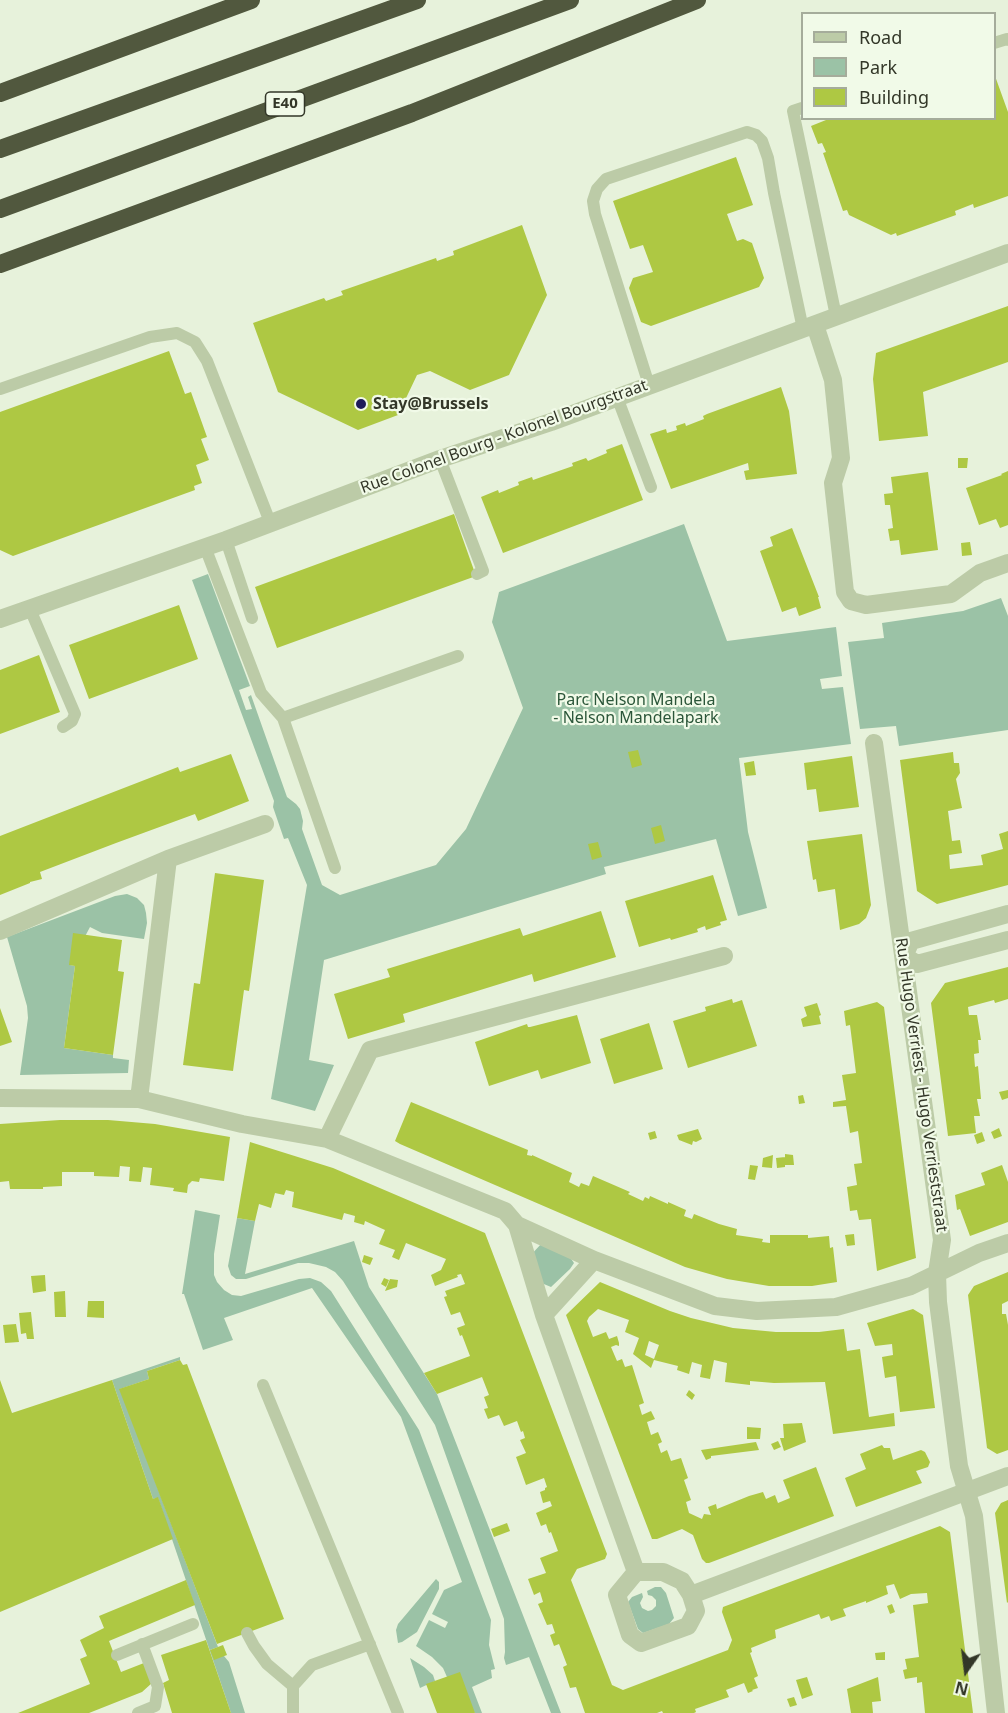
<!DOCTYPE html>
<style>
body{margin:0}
#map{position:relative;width:1008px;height:1713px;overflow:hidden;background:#e7f2db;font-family:"Noto Sans",sans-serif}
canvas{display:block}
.legend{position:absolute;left:801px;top:12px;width:195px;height:108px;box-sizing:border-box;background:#f1fae8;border:2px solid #a5ac9b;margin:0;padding:8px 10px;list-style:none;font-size:18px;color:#333728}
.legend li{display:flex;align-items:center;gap:12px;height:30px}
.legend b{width:30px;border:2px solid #a5ac9b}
.north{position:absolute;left:936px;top:1641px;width:60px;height:60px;-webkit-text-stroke:4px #f1fae8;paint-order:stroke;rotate:194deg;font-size:16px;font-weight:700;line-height:24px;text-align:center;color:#333728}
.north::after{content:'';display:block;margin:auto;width:21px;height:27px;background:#333728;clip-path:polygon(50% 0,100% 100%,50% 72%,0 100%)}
</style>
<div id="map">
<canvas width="1008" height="1713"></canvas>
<ul class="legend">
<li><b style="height:8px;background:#bccba7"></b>Road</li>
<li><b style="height:16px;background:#9bc2a6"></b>Park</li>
<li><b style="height:16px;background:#aec843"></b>Building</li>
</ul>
<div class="north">N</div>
</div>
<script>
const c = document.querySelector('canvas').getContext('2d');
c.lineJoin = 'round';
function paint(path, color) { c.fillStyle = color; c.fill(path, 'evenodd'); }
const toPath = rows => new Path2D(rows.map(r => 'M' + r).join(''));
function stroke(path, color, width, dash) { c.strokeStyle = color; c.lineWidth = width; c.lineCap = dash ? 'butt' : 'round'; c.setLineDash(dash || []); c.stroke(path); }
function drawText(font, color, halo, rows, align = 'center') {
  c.font = font + ' "Noto Sans",sans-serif'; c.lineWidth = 4.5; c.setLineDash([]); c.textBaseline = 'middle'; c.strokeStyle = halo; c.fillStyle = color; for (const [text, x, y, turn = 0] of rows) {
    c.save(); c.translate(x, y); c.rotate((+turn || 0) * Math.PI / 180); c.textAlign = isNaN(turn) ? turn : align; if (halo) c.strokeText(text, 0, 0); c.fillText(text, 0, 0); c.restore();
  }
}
paint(toPath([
 [684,524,727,641,836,627,842,676,820,679,822,689,843,687,851,744,739,758,748,832,767,908,738,916,716,839,604,867,606,874,324,960,309,1060,334,1065,315,1111,271,1099,307,885,288,838,284,839,273,807,274,801,192,580,208,574,250,686,239,690,246,710,252,709,248,697,251,695,287,797,296,804,300,809,303,821,302,829,322,885,340,895,436,865,466,829,523,708,492,622,499,592],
 [1001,598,1008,616,1008,730,899,746,896,726,860,729,848,642,884,638,882,623,963,611],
 [127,894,137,898,144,905,146,913,147,923,144,939,102,933,90,927,70,965,75,966,64,1048,113,1055,113,1058,129,1060,128,1073,20,1075,28,1018,27,1006,7,937,115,896],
 [195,1210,220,1215,214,1254,214,1275,217,1282,224,1290,232,1295,241,1296,299,1279,310,1278,321,1282,331,1291,419,1430,491,1620,489,1645,495,1669,491,1670,492,1678,472,1687,482,1713,475,1713,447,1677,443,1668,432,1657,416,1646,429,1620,445,1628,448,1622,432,1614,444,1590,462,1582,401,1417,312,1288,224,1318,233,1340,203,1350,184,1294,182,1294],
 [237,1218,255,1221,245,1274,354,1241,369,1287,437,1394,561,1713,551,1713,529,1657,506,1665,504,1658,505,1652,504,1619,435,1425,343,1281,335,1272,326,1267,309,1263,298,1263,246,1279,236,1279,231,1275,228,1266],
 [542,1243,567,1253,574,1263,570,1269,551,1287,539,1282,529,1257],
 [180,1357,180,1360,147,1371,149,1379,120,1389,218,1647,210,1650,224,1656,229,1662,245,1713,231,1713,158,1498,153,1499,112,1380],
 [436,1579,439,1582,439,1589,417,1632,402,1642,398,1643,396,1630,398,1624],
 [655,1587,661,1587,666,1593,674,1618,669,1624,643,1633,638,1629,628,1602,632,1597,642,1593,643,1597,640,1603,642,1608,648,1611,652,1610,656,1606,656,1600,652,1596,648,1595,647,1591],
 [410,1658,424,1667,433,1675,435,1681,420,1688]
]), '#9bc2a6');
paint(toPath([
 [995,76,1008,112,1008,196,974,208,973,204,955,211,956,215,897,236,896,233,891,235,849,215,847,210,843,211,823,153,826,152,822,143,818,144,811,126,831,118,994,118],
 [736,157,753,205,727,214,737,241,743,239,752,243,764,278,759,287,651,326,641,322,629,288,633,278,653,272,643,245,630,249,613,201],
 [522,225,547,295,509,375,470,390,430,371,417,375,398,415,358,430,278,392,253,323,324,298,326,301,343,295,341,291,436,258,437,261,454,255,453,251],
 [1008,306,1008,362,923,392,928,436,879,441,873,379,876,353],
 [169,351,185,394,191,392,207,437,201,439,209,460,196,465,202,483,194,486,195,490,13,556,0,550,0,412],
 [781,387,789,411,797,474,746,480,744,471,749,470,748,463,671,489,650,434,666,429,667,433,677,430,676,426,685,423,686,426,704,419,703,416,707,414],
 [622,444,643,500,503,553,481,497,498,490,499,493,519,485,518,482,532,477,533,480,573,466,572,463,586,458,588,461,607,453,606,450],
 [958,458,968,458,967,468,958,468],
 [1008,471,1008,525,1000,528,996,519,979,525,966,488,1002,475,1001,474],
 [928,472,938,550,901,555,899,540,890,541,888,529,893,528,890,505,885,505,884,494,893,493,891,477],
 [454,514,476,576,277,648,255,587],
 [792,528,819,597,818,597,821,608,799,616,796,607,782,612,760,551,773,546,770,537],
 [970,542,972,555,962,556,961,543],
 [179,605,198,659,89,699,69,645],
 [39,655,60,712,0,734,0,670],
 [638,750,642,765,632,768,628,752],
 [953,752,954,763,959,763,960,773,956,779,962,808,948,811,952,841,960,840,962,853,949,855,950,869,983,865,981,855,1003,849,999,834,1008,831,1008,885,937,904,917,891,900,760],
 [231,754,249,801,198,821,195,814,116,843,40,872,42,879,30,882,30,883,0,895,0,836,178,767,180,772],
 [852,756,859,807,819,812,816,789,807,790,804,763],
 [754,761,756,775,746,776,744,763],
 [661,825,665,841,655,844,651,828],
 [862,834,871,905,866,918,859,924,840,930,835,889,818,892,816,879,813,880,807,841],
 [598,842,602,857,592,860,588,844],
 [215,873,264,880,249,991,244,990,233,1071,183,1065,194,983,200,984],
 [713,875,727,920,720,922,721,925,706,930,705,926,697,929,698,932,671,940,670,938,639,947,625,901],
 [601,911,616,957,534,982,532,974,403,1014,405,1022,348,1039,334,994,390,977,387,969,520,928,523,936],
 [73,933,122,940,118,971,124,972,113,1055,64,1048,75,966,69,965],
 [1008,967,1008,999,995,1003,994,1000,968,1007,969,1015,977,1015,981,1040,978,1040,979,1053,974,1054,975,1067,978,1066,981,1099,977,1099,980,1116,974,1116,976,1133,948,1136,931,1003,945,983],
 [732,999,733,1003,742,1000,757,1046,688,1068,673,1021,706,1011,705,1007],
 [877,1002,884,1007,916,1258,877,1271,871,1219,859,1220,857,1210,850,1211,847,1187,857,1185,854,1164,862,1163,858,1131,850,1133,846,1106,833,1107,833,1102,846,1100,842,1075,856,1073,850,1025,846,1026,844,1011],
 [817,1003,821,1015,819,1016,821,1024,803,1027,801,1019,807,1016,804,1007],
 [0,1008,12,1042,0,1046],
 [577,1015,591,1063,541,1079,538,1070,489,1086,475,1042,527,1024,528,1027,530,1027],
 [649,1023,663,1069,614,1084,600,1039],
 [1008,1090,1008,1098,1002,1100,999,1092],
 [803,1095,805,1103,799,1104,798,1096],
 [411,1102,528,1150,527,1155,532,1156,532,1155,572,1173,569,1182,579,1187,581,1183,589,1186,593,1176,630,1192,628,1194,643,1201,645,1197,649,1199,650,1196,668,1204,668,1202,686,1210,684,1216,692,1219,694,1214,719,1224,737,1229,736,1235,763,1239,762,1242,770,1243,770,1235,808,1235,808,1238,829,1236,830,1248,833,1247,837,1282,812,1286,769,1286,727,1279,685,1267,400,1144,395,1141],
 [60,1120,108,1120,155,1124,230,1137,224,1181,200,1178,199,1182,192,1181,188,1185,187,1193,173,1191,174,1188,150,1185,152,1168,143,1167,141,1182,129,1181,130,1167,120,1166,119,1177,94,1176,94,1172,62,1172,62,1186,43,1187,43,1189,10,1189,9,1181,0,1182,0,1124],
 [999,1128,1002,1136,994,1139,991,1132],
 [698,1129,702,1139,696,1142,693,1141,692,1145,679,1140,677,1135],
 [655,1131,657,1138,650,1140,648,1133],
 [982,1132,985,1141,977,1144,974,1135],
 [250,1142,333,1168,485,1233,607,1554,605,1559,577,1569,571,1580,612,1685,623,1690,728,1650,732,1640,722,1612,723,1607,940,1526,950,1532,973,1713,925,1713,922,1682,917,1683,917,1677,905,1679,903,1670,907,1669,905,1659,919,1657,913,1605,928,1603,927,1593,911,1594,900,1599,894,1584,886,1586,888,1594,866,1603,866,1601,843,1609,846,1616,831,1621,829,1616,821,1619,819,1614,775,1630,776,1638,751,1648,752,1652,750,1653,758,1676,754,1678,758,1688,752,1690,753,1691,748,1693,744,1683,726,1690,729,1697,695,1709,696,1712,694,1713,663,1713,662,1711,657,1713,585,1713,576,1687,570,1688,563,1667,567,1665,559,1644,554,1646,550,1635,555,1633,552,1624,547,1625,538,1604,543,1602,540,1592,534,1595,528,1579,546,1573,540,1558,558,1551,551,1532,549,1533,546,1524,541,1526,536,1513,552,1506,550,1501,543,1503,540,1492,545,1490,545,1488,547,1487,544,1478,526,1485,516,1457,526,1453,520,1440,525,1438,523,1431,521,1432,517,1421,504,1426,499,1415,488,1419,484,1409,488,1408,484,1397,489,1395,482,1377,437,1394,424,1373,470,1356,462,1335,460,1336,457,1328,465,1325,460,1312,451,1315,444,1297,447,1296,445,1291,465,1284,461,1274,457,1275,458,1277,435,1286,431,1275,441,1270,446,1259,406,1243,399,1260,392,1257,395,1250,379,1244,385,1230,365,1221,364,1225,354,1222,355,1216,344,1213,342,1220,292,1207,294,1192,286,1190,284,1195,275,1193,271,1208,259,1204,255,1221,237,1218],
 [785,1154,793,1155,794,1165,785,1165],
 [773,1155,772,1168,762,1167,763,1158],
 [785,1157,785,1167,777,1168,776,1158],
 [750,1165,758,1166,755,1180,748,1179],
 [1002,1165,1008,1182,1008,1222,970,1236,960,1209,957,1210,955,1195,985,1185,981,1173],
 [854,1234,855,1245,847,1246,845,1235],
 [364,1255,373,1258,370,1265,362,1262],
 [1008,1272,1008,1301,1002,1304,1002,1314,1006,1314,1008,1325,1008,1450,997,1454,987,1448,968,1295,974,1286],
 [45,1275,46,1291,33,1293,31,1276],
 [384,1278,389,1280,386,1287,381,1284],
 [390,1279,398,1280,397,1287,385,1291],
 [600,1282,670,1311,691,1318,733,1328,776,1332,819,1332,844,1329,847,1351,860,1349,869,1417,894,1413,895,1426,833,1434,825,1382,774,1383,750,1381,750,1385,725,1382,727,1363,714,1360,710,1379,700,1377,702,1365,692,1362,689,1374,677,1370,678,1366,654,1360,651,1368,633,1354,639,1338,625,1332,629,1320,598,1309,589,1317,587,1321,593,1337,606,1332,609,1339,617,1336,619,1343,619,1346,616,1345,611,1347,617,1361,622,1359,625,1367,632,1365,644,1403,639,1405,642,1415,651,1411,655,1419,647,1422,651,1435,658,1432,662,1442,658,1444,661,1453,667,1450,671,1461,681,1458,688,1478,684,1480,691,1500,686,1502,689,1513,702,1519,704,1514,711,1515,708,1507,716,1504,717,1509,749,1496,763,1492,766,1499,775,1495,778,1503,790,1498,783,1480,816,1467,834,1516,709,1563,706,1563,702,1559,693,1535,682,1529,657,1539,652,1539,566,1315],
 [649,1341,659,1345,654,1359,645,1355],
 [65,1291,66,1317,55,1317,54,1292],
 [88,1301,104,1301,104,1318,87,1317],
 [913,1309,923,1315,935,1408,900,1412,896,1376,885,1378,882,1357,893,1355,892,1344,875,1346,867,1323],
 [31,1312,34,1339,27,1339,26,1333,21,1334,19,1313],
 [16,1324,19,1342,5,1343,3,1325],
 [180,1360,183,1365,187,1364,284,1619,217,1644,119,1389,149,1379,147,1371],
 [0,1380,12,1413,112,1380,153,1499,158,1497,173,1539,0,1612],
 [689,1390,695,1395,692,1400,686,1395],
 [802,1423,806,1442,784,1451,780,1438,784,1438,783,1424],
 [747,1427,761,1428,760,1439,747,1439],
 [778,1441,781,1447,774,1450,771,1444],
 [756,1442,759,1450,711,1456,711,1458,706,1460,701,1450],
 [882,1445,884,1448,890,1448,893,1460,921,1450,925,1452,930,1462,928,1467,916,1471,922,1483,856,1507,845,1478,866,1469,860,1454],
 [1008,1500,1008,1602,1007,1603,995,1513,1001,1503],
 [507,1523,510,1531,494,1537,491,1529],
 [186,1580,195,1605,109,1641,121,1672,144,1663,152,1683,142,1692,89,1713,18,1713,90,1684,80,1659,87,1656,80,1640,104,1628,99,1616],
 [892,1604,895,1612,890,1614,887,1606],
 [206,1640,231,1713,172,1713,163,1683,169,1680,161,1655],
 [223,1645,227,1655,214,1660,210,1650],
 [885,1652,885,1660,876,1660,875,1653],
 [460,1672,475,1713,437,1713,426,1684],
 [807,1677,813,1695,802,1699,796,1680],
 [878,1677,881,1701,872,1702,873,1713,851,1713,847,1689],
 [794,1697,797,1705,790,1707,787,1699]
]), '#aec843');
stroke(toPath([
 [994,43,1007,39,1008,40],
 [802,108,793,111,836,316],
 [649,385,595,214,593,201,597,189,606,179,747,132,756,135,762,141,768,158,774,193,803,329],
 [0,389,150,337,177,333,195,342,207,361,270,522],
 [617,397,651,487],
 [440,459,483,571,477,574],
 [226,540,252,618],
 [205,547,261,693,283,718,335,868],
 [30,609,75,714,72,721,63,727],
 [283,718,458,656],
 [263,1385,398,1713],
 [247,1633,254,1646,267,1664,293,1686],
 [117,1655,193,1624],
 [138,1713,155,1706,158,1687,142,1644],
 [293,1713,293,1686,312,1665,370,1644]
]), '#bccba7', 12);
stroke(toPath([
 [815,325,833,380,841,458,833,483,845,592,851,601,866,605,951,594,980,573,1008,563],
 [0,619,226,540,440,459,551,422,1008,253],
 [874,743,942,1240,937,1273,938,1302,959,1466,974,1516,996,1713],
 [0,931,168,859],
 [904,956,911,941,1008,914],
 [904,956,917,964,1008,940],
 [0,1098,139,1099,242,1124,327,1139,505,1211,517,1225,594,1260,715,1306,757,1311,836,1307,911,1286,979,1253,1008,1243],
 [139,1099,168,859,265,824],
 [327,1139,370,1050,724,956],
 [517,1225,544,1315,636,1572],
 [544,1315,594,1260],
 [636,1572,663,1572,682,1581,691,1595,696,1611,688,1626,641,1643,630,1635,617,1595,636,1572],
 [691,1595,1008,1476]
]), '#bccba7', 18);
stroke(toPath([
 [0,93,251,0],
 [0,149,417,0],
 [0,209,570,0],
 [0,264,412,113,697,0]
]), '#51583e', 18);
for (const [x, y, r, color] of [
 [361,404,6,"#1e1c59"]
]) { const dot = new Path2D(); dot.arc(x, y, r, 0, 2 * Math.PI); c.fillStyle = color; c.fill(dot); stroke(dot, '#f1fae8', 2); }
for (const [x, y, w] of [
 [285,104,39]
]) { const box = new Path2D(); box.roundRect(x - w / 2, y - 12, w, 24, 4.5); c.fillStyle = '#f1fae8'; c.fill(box); stroke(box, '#333728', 1.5); }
drawText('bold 15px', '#333728', null, [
 ["E40",285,104]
]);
drawText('bold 16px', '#333728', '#f1fae8', [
 ["Stay@Brussels",373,404]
], 'left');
drawText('16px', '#333728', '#f1fae8', [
 ["Rue Colonel Bourg - Kolonel Bourgstraat",504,437,-20],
 ["Rue Hugo Verriest - Hugo Verrieststraat",921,1085,82]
]);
drawText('16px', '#2b5639', '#f1fae8', [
 ["Parc Nelson Mandela",636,700],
 ["- Nelson Mandelapark",636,718]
]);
</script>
